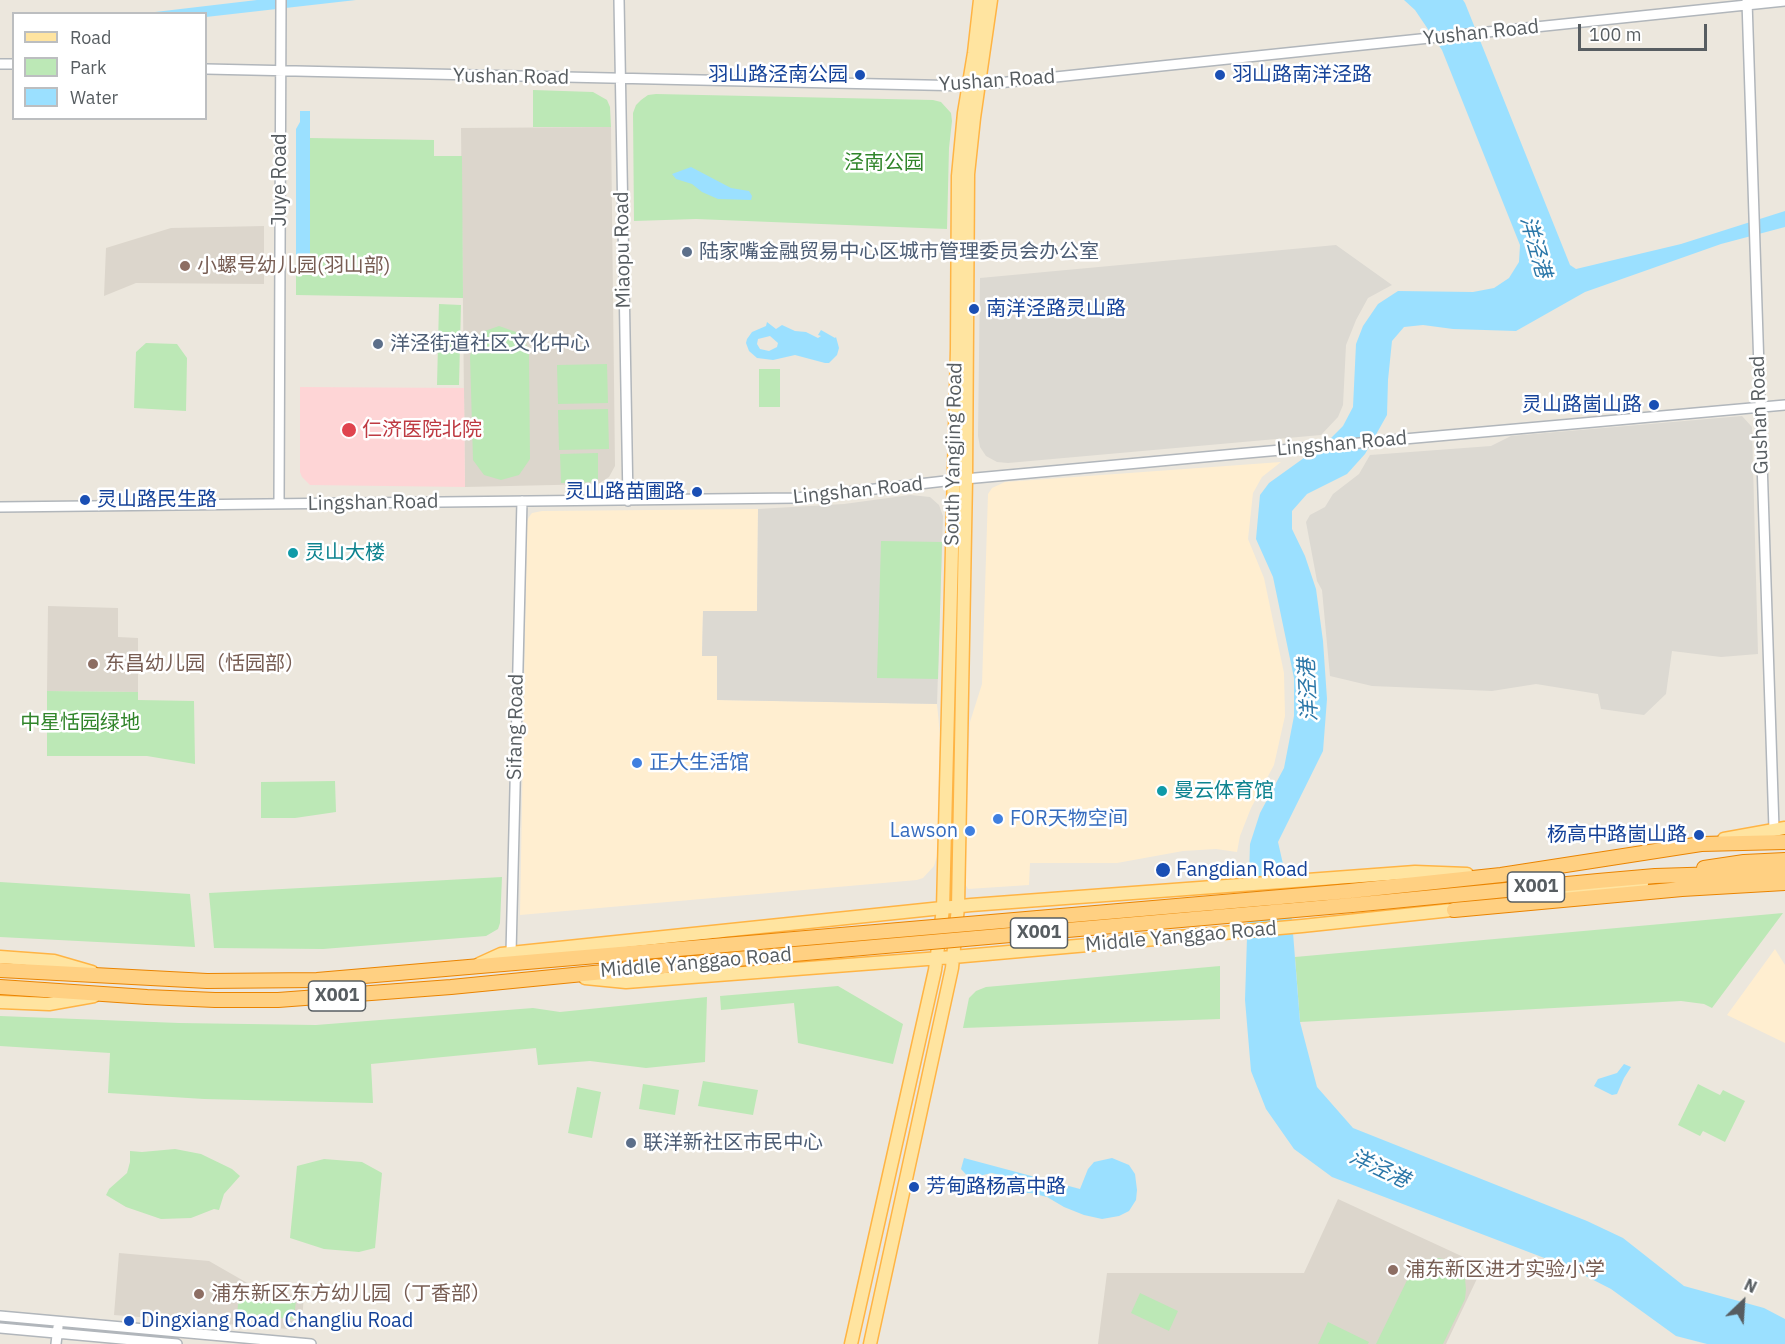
<!DOCTYPE html>
<meta charset="utf-8">
<style>
body{margin:0}
#map{position:relative;width:1785px;height:1344px;overflow:hidden;background:#ece7dd;font-family:"IBM Plex Sans",sans-serif}
canvas{display:block}
.legend{position:absolute;left:12px;top:12px;width:195px;height:108px;box-sizing:border-box;background:#fff;border:2px solid #bcbec0;margin:0;padding:8px 10px;list-style:none;font-size:18px;color:#575d61}
.legend li{display:flex;align-items:center;gap:12px;height:30px}
.legend b{width:30px;border:2px solid #bcbec0}
.north{position:absolute;left:1713px;top:1272px;width:60px;height:60px;-webkit-text-stroke:4px #fff;paint-order:stroke;rotate:25deg;font-size:16px;font-weight:700;line-height:24px;text-align:center;color:#575d61}
.north::after{content:'';display:block;margin:auto;width:21px;height:27px;background:#575d61;clip-path:polygon(50% 0,100% 100%,50% 72%,0 100%)}
.scale{position:absolute;left:1578px;top:24px;width:129px;height:27px;box-sizing:border-box;border:3px solid #575d61;border-top:0;padding-left:8px;font-size:18px;line-height:21px;white-space:nowrap;color:#575d61;-webkit-text-stroke:4px #fff;paint-order:stroke}
</style>
<div id="map">
<canvas width="1785" height="1344"></canvas>
<ul class="legend">
<li><b style="height:8px;background:#ffe4a0"></b>Road</li>
<li><b style="height:16px;background:#bce8b6"></b>Park</li>
<li><b style="height:16px;background:#9be0ff"></b>Water</li>
</ul>
<div class="north">N</div>
<div class="scale">100 m</div>
</div>
<script>
const c = document.querySelector('canvas').getContext('2d');
c.lineJoin = 'round';
function paint(path, color) { c.fillStyle = color; c.fill(path, 'evenodd'); }
const toPath = rows => new Path2D(rows.map(r => 'M' + r).join(''));
function stroke(path, color, width, dash) { c.strokeStyle = color; c.lineWidth = width; c.lineCap = dash ? 'butt' : 'round'; c.setLineDash(dash || []); c.stroke(path); }
function drawText(font, color, halo, rows, align = 'center') {
  c.font = font + ' "IBM Plex Sans","Noto Sans SC",sans-serif'; c.lineWidth = 5; c.setLineDash([]); c.textBaseline = 'middle'; c.strokeStyle = halo; c.fillStyle = color; for (const [text, x, y, turn = 0] of rows) {
    c.save(); c.translate(x, y); c.rotate((+turn || 0) * Math.PI / 180); c.textAlign = isNaN(turn) ? turn : align; if (halo) c.strokeText(text, 0, 0); c.fillText(text, 0, 0); c.restore();
  }
}
paint(toPath([
 [1281,462,1262,477,1253,493,1248,539,1264,578,1284,673,1285,716,1274,765,1251,808,1240,836,1237,852,1216,849,1183,851,1117,863,1030,863,1029,885,968,889,964,882,970,722,982,684,988,494,992,488,1005,482],
 [758,509,757,611,703,611,702,655,717,656,717,700,937,704,940,735,937,856,934,866,923,878,917,880,520,915,527,521,529,517,532,513,542,511],
 [1775,949,1785,965,1785,1043,1727,1015]
]), '#ffeed0');
paint(toPath([
 [1336,245,1392,285,1368,298,1356,320,1346,345,1343,405,1338,417,1321,435,1008,463,997,462,986,456,980,447,978,436,980,278],
 [1742,416,1752,427,1758,654,1721,657,1672,651,1666,694,1644,715,1601,709,1598,694,1536,684,1492,691,1372,686,1330,676,1322,590,1317,581,1306,522,1310,515,1325,507,1333,494,1359,474,1370,455,1491,446,1511,436],
 [910,495,930,497,939,505,943,516,937,704,717,700,717,656,702,656,703,611,757,611,758,509,844,504]
]), '#dcd9d2');
paint(toPath([
 [611,127,615,466,609,477,598,484,465,487,461,128],
 [264,226,264,284,136,283,104,296,106,248,171,228],
 [48,606,118,608,118,637,138,638,138,692,47,691],
 [1338,1199,1483,1266,1446,1344,1098,1344,1107,1273,1304,1273],
 [119,1253,209,1261,263,1292,304,1296,301,1330,114,1315]
]), '#dcd6cc');
paint(toPath([
 [300,387,464,388,465,487,310,485,302,477,300,472]
]), '#fed5d6');
paint(toPath([
 [533,90,593,92,607,100,610,107,611,127,533,127],
 [656,94,933,100,941,102,951,113,952,121,949,148,947,229,696,219,634,221,633,113,636,105,641,100,648,95],
 [310,138,434,140,434,156,462,156,463,298,296,295,296,266,310,266],
 [439,304,461,305,459,385,437,385],
 [499,326,516,332,523,338,527,346,529,355,530,459,519,475,501,480,484,475,473,460,470,356,476,339,482,332],
 [146,343,177,344,187,358,186,411,134,408,136,352],
 [607,364,608,403,558,404,557,365],
 [759,369,780,369,780,407,759,407],
 [608,409,609,449,559,450,558,410],
 [598,453,598,482,561,483,560,454],
 [881,541,942,542,938,679,877,678],
 [47,691,138,692,138,700,194,701,195,764,147,756,47,756],
 [335,781,336,812,295,818,261,818,261,782],
 [502,877,500,923,498,929,486,936,323,949,214,948,209,893],
 [0,882,190,894,195,947,0,937],
 [1783,913,1712,1008,1704,1004,1681,1001,1300,1022,1295,957],
 [1220,966,1220,1019,963,1028,969,998,976,991,986,987],
 [838,986,903,1024,893,1064,798,1043,794,1003,721,1010,720,996],
 [707,997,705,1062,646,1068,590,1061,538,1065,536,1048,371,1064,373,1103,204,1099,108,1093,110,1053,0,1046,0,1016,179,1023,316,1025,533,1008,560,1012],
 [703,1081,758,1090,753,1115,698,1106],
 [643,1084,679,1090,675,1115,639,1109],
 [1698,1084,1720,1095,1723,1090,1745,1101,1725,1142,1703,1131,1700,1136,1678,1125],
 [577,1087,601,1092,592,1138,568,1133],
 [175,1149,201,1154,232,1169,240,1176,224,1194,219,1210,214,1209,191,1218,161,1219,126,1207,106,1195,109,1189,127,1173,130,1162,130,1151,142,1152],
 [324,1159,362,1162,382,1173,375,1248,359,1252,324,1249,290,1238,297,1166],
 [1439,1258,1449,1261,1460,1270,1465,1279,1466,1289,1465,1299,1443,1344,1376,1344,1412,1270,1424,1260],
 [1140,1293,1178,1311,1169,1331,1131,1313],
 [239,1295,296,1300,294,1319,237,1314],
 [1328,1322,1369,1342,1368,1344,1318,1344]
]), '#bce8b6');
paint(toPath([
 [257,0,356,0,206,17,206,14,138,14],
 [1404,0,1463,0,1465,3,1570,265,1576,269,1681,244,1785,211,1785,227,1721,244,1585,292,1516,331,1453,329,1423,325,1404,327,1392,341,1388,380,1387,415,1365,454,1347,474,1307,494,1292,511,1292,529,1305,556,1316,589,1323,641,1327,699,1323,751,1278,842,1288,886,1292,920,1300,1022,1317,1087,1353,1128,1587,1221,1623,1238,1684,1286,1764,1308,1785,1319,1785,1344,1707,1344,1676,1336,1611,1289,1568,1267,1332,1177,1294,1149,1266,1109,1251,1071,1245,1000,1250,844,1260,813,1284,768,1294,716,1294,678,1273,577,1256,539,1260,495,1269,483,1329,440,1343,426,1353,407,1356,344,1363,326,1378,304,1398,291,1473,292,1494,288,1509,278,1519,262,1520,245,1442,50,1415,10],
 [300,111,310,111,310,266,296,266,296,129,300,122],
 [691,167,731,188,749,191,752,196,751,200,718,199,702,192,692,184,676,179,672,174],
 [767,322,776,329,782,325,795,331,806,332,818,338,821,336,818,335,821,330,835,338,836,337,839,348,837,355,829,363,825,363,795,355,773,360,757,358,749,351,746,343,747,339,752,332,766,326],
 [770,336,778,343,777,347,769,351,760,349,757,344,758,339],
 [1624,1064,1631,1067,1624,1078,1617,1094,1612,1095,1594,1086,1598,1079,1617,1073],
 [964,1158,1080,1189,1088,1169,1094,1162,1112,1158,1129,1165,1135,1174,1137,1190,1136,1200,1129,1211,1119,1216,1102,1219,1084,1215,1064,1207,1047,1197,1031,1193,1013,1193,1009,1183,1002,1176,992,1173,983,1175,974,1183,961,1169]
]), '#9be0ff');
const minor = toPath([
 [619,0,628,501],
 [1747,1,1774,829],
 [0,64,14,64],
 [206,69,969,86,1785,1],
 [279,504,281,0],
 [0,507,796,498,954,480,1236,454,1785,405],
 [511,953,522,501],
 [0,1316,311,1344],
 [0,1328,177,1344],
 [56,1344,58,1327]
]);
const major = toPath([
 [1724,839,1785,828],
 [1514,899,1642,884],
 [0,957,54,961,92,972],
 [479,964,501,954,971,905,1415,872,1467,874],
 [585,978,626,982,953,957,1302,926,1461,909],
 [0,1002,49,1004,94,996],
 [851,1344,935,970,943,909,957,349,958,176,964,113,974,53,980,0],
 [870,1344,952,968,958,907,966,479,968,174,974,118,991,0]
]);
const highway = toPath([
 [1704,868,1744,862,1785,860],
 [1350,891,1501,875,1701,844,1785,842],
 [1352,905,1598,881,1655,876,1785,872],
 [1454,910,1682,889,1785,883],
 [0,970,207,981,317,980,725,945],
 [0,987,147,997,215,1000,278,1000,451,987,726,960]
]);
stroke(minor, '#b1b6bb', 12);
stroke(major, '#ffb444', 15);
stroke(highway, '#ea8400', 16);
stroke(minor, '#fff', 9);
stroke(major, '#ffe4a0', 12);
stroke(highway, '#ffd082', 14);
const highwayBridge = toPath([
 [725,945,1350,891],
 [726,960,1352,905]
]);
stroke(highwayBridge, '#ea8400', 16, []);
stroke(highwayBridge, '#ffd082', 14);
for (const [x, y, r, color] of [
 [860,75,6,"#1a4fb4"],
 [1220,75,6,"#1a4fb4"],
 [687,252,6,"#5c6f8a"],
 [185,266,6,"#8d6e63"],
 [974,309,6,"#1a4fb4"],
 [378,344,6,"#5c6f8a"],
 [1654,405,6,"#1a4fb4"],
 [349,430,8,"#e0444e"],
 [697,492,6,"#1a4fb4"],
 [85,500,6,"#1a4fb4"],
 [293,553,6,"#0f9aa8"],
 [93,664,6,"#8d6e63"],
 [637,763,6,"#3f7fe0"],
 [1162,791,6,"#0f9aa8"],
 [998,819,6,"#3f7fe0"],
 [970,831,6,"#3f7fe0"],
 [1699,835,6,"#1a4fb4"],
 [1163,870,8,"#1a4fb4"],
 [631,1143,6,"#5c6f8a"],
 [914,1187,6,"#1a4fb4"],
 [1393,1270,6,"#8d6e63"],
 [199,1294,6,"#8d6e63"],
 [129,1321,6,"#1a4fb4"]
]) { const dot = new Path2D(); dot.arc(x, y, r, 0, 2 * Math.PI); c.fillStyle = color; c.fill(dot); stroke(dot, '#fff', 2); }
for (const [x, y, w] of [
 [1536,887,57],
 [1039,933,57],
 [337,996,57]
]) { const box = new Path2D(); box.roundRect(x - w / 2, y - 15, w, 30, 4.5); c.fillStyle = '#fff'; c.fill(box); stroke(box, '#575d61', 1.5); }
drawText('bold 18px', '#575d61', null, [
 ["X001",1536,887],
 ["X001",1039,933],
 ["X001",337,996]
]);
drawText('20px', '#575d61', '#fff', [
 ["Yushan Road",1481,33,-6],
 ["Yushan Road",511,77,1],
 ["Yushan Road",997,81,-4],
 ["Juye Road",280,180,-90],
 ["Miaopu Road",623,250,-91],
 ["Gushan Road",1760,415,-92],
 ["Lingshan Road",1342,444,-5],
 ["South Yangjing Road",954,454,-89],
 ["Lingshan Road",858,491,-6],
 ["Lingshan Road",373,503,-1],
 ["Sifang Road",516,727,-89],
 ["Middle Yanggao Road",1181,937,-5],
 ["Middle Yanggao Road",696,963,-5]
]);
drawText('20px', '#164399', '#fff', [
 ["羽山路泾南公园",848,75,"right"],
 ["羽山路南洋泾路",1232,75],
 ["南洋泾路灵山路",986,309],
 ["灵山路崮山路",1642,405,"right"],
 ["灵山路苗圃路",685,492,"right"],
 ["灵山路民生路",97,500],
 ["杨高中路崮山路",1687,835,"right"],
 ["Fangdian Road",1176,870],
 ["芳甸路杨高中路",926,1187],
 ["Dingxiang Road Changliu Road",141,1321]
], 'left');
drawText('20px', '#31852b', '#fff', [
 ["泾南公园",884,163],
 ["中星恬园绿地",80,723]
]);
drawText('20px', '#4e5e75', '#fff', [
 ["陆家嘴金融贸易中心区城市管理委员会办公室",699,252],
 ["洋泾街道社区文化中心",390,344],
 ["联洋新社区市民中心",643,1143]
], 'left');
drawText('20px', '#785e54', '#fff', [
 ["小螺号幼儿园(羽山部)",197,266],
 ["东昌幼儿园（恬园部）",105,664],
 ["浦东新区进才实验小学",1405,1270],
 ["浦东新区东方幼儿园（丁香部）",211,1294]
], 'left');
drawText('20px', '#be3a42', '#fff', [
 ["仁济医院北院",362,430]
], 'left');
drawText('20px', '#0d838f', '#fff', [
 ["灵山大楼",305,553],
 ["曼云体育馆",1174,791]
], 'left');
drawText('20px', '#366cbe', '#fff', [
 ["正大生活馆",649,763],
 ["FOR天物空间",1010,819],
 ["Lawson",958,831,"right"]
], 'left');
drawText('italic 21px', '#2b77a8', '#fff', [
 ["洋泾港",1535,247,74],
 ["洋泾港",1309,690,-93],
 ["洋泾港",1379,1169,25]
]);
</script>
